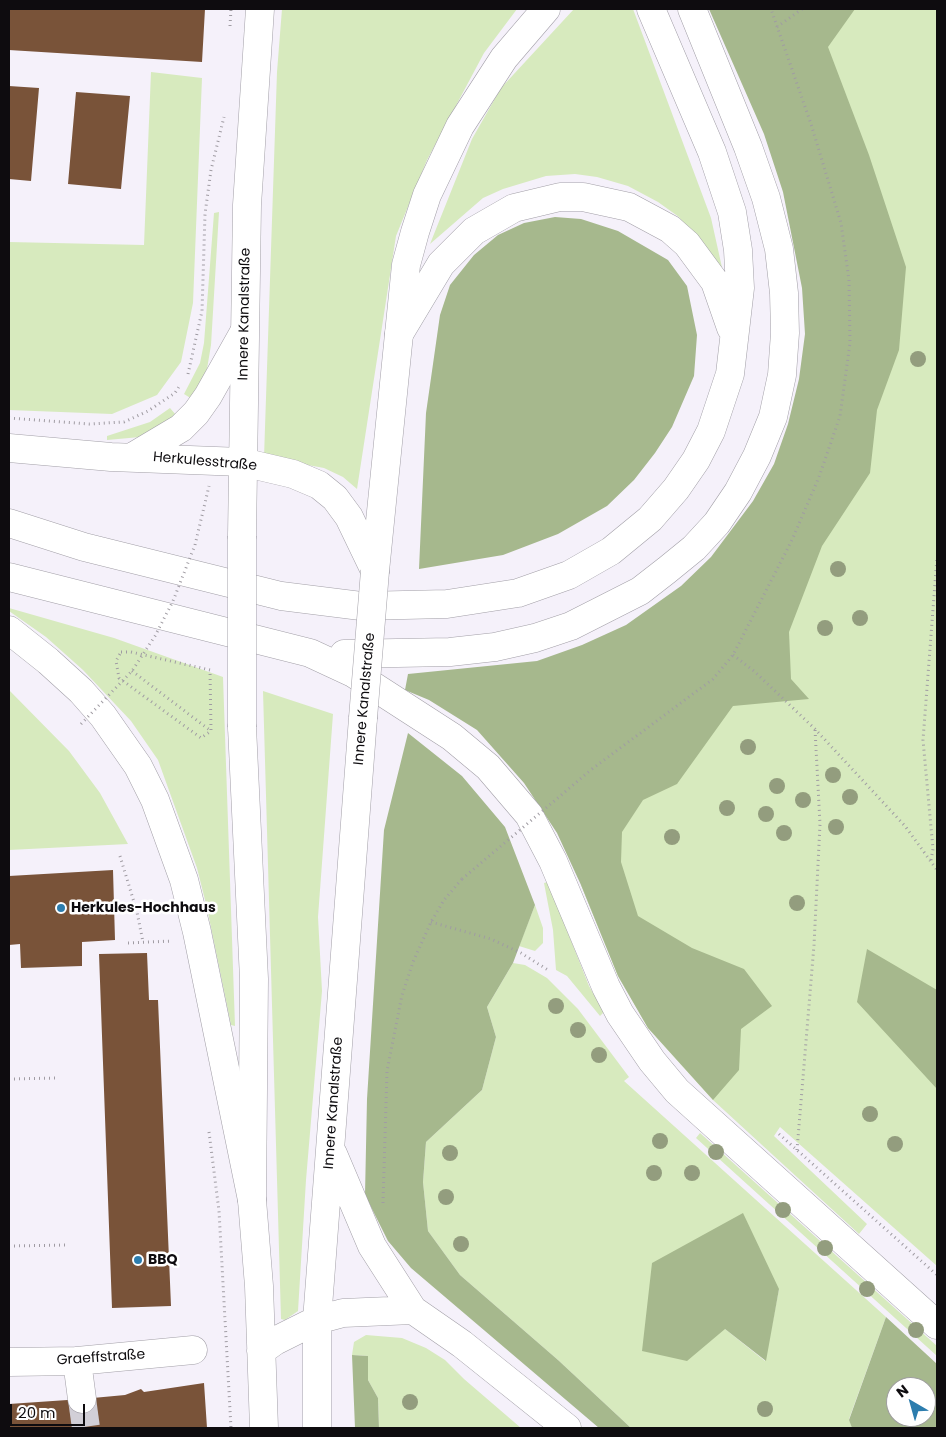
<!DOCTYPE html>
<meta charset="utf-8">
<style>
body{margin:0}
#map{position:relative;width:946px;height:1437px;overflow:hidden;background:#f5f1fa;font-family:Poppins,sans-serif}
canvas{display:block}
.frame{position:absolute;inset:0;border:10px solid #0e0c0f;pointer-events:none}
.north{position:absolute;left:886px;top:1377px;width:50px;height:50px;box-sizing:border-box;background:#fff;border:1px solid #9f9e9f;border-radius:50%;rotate:322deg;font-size:14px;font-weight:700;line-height:20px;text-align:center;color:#0e0c0f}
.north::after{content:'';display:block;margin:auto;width:18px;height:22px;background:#2c7dae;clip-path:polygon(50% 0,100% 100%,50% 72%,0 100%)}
.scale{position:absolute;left:10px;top:1404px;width:75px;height:22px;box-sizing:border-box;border:2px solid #0e0c0f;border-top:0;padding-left:6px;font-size:15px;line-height:18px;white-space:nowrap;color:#0e0c0f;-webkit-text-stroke:4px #fff;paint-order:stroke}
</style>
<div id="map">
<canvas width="946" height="1437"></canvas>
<div class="frame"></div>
<div class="north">N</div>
<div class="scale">20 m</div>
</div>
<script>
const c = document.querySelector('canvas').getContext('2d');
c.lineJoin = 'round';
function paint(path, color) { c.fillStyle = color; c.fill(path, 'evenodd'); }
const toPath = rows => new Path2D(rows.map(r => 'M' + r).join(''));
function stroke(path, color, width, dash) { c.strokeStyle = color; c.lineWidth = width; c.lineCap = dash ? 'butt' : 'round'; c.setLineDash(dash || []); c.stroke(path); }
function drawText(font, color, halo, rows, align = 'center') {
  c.font = font + ' Poppins,sans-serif'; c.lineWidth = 5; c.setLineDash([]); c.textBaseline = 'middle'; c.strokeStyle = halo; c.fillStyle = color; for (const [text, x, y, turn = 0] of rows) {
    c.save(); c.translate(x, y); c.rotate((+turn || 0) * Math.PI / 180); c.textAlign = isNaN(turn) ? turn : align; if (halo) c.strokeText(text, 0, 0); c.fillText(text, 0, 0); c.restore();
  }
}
paint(toPath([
 [282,9,517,9,484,53,427,160,396,236,357,489,343,477,324,468,264,457,277,72],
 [574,9,633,9,711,218,727,290,679,217,658,202,628,186,597,177,575,174,546,176,503,189,483,198,430,244,472,139,501,88],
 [782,9,937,9,937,1266,780,1127,774,1136,867,1224,859,1234,713,1100,648,1028,618,976,581,885,829,489],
 [151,72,202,78,193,303,181,362,157,395,112,414,9,410,9,242,144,245],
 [219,212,211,345,207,369,192,399,184,394,200,363,204,343,214,213],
 [170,408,176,415,140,437,107,440,107,436,150,422],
 [9,608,114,638,223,677,235,1026,231,1025,207,908,197,868,158,760,131,721,83,670,46,637,9,611],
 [9,690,69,751,100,793,128,844,9,850],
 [263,691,333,714,318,917,322,991,306,1180,298,1311,285,1320,281,1319],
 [548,882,589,986,604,1012,600,1016,567,976,556,970,553,930,544,883],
 [535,905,543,928,543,943,535,951,519,946],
 [513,963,525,965,547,978,578,1009,629,1077,624,1081,886,1317,849,1419,852,1428,631,1428,558,1360,460,1275,428,1231,423,1182,426,1142,482,1090,496,1037,487,1007],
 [779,1289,765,1361,725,1329],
 [700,1133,937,1346,937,1356,696,1138],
 [366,1335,402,1338,426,1348,445,1360,464,1379,521,1428,379,1428,378,1398,368,1380,368,1356,352,1355,354,1342]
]), '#d7eabe');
paint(toPath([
 [709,9,855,9,828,47,869,155,906,267,899,350,877,410,870,473,822,546,789,632,791,679,809,699,733,706,677,784,643,800,622,832,621,862,638,916,692,948,744,969,772,1006,741,1029,739,1070,713,1100,648,1028,618,976,581,885,557,833,524,783,477,730,429,700,405,690,408,674,537,661,582,645,626,625,681,586,711,557,753,501,774,464,788,424,799,379,805,334,802,288,783,192,764,134],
 [555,217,581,219,618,231,668,260,687,286,697,335,694,376,672,427,655,453,634,480,607,506,558,534,503,555,419,569,426,413,440,315,450,285,474,255,498,235,524,223],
 [408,733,462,776,505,827,535,905,513,963,487,1007,496,1037,482,1090,426,1142,423,1182,428,1231,460,1275,558,1360,631,1428,599,1428,411,1268,388,1241,365,1195,367,1099,384,830],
 [867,949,937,990,937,1089,857,1002],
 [743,1213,779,1289,766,1361,725,1329,687,1361,642,1351,652,1263],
 [886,1317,937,1364,937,1428,852,1428,849,1420],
 [896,1387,926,1387,926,1417,896,1417],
 [352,1355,368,1356,368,1380,378,1398,379,1428,355,1428]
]), '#a6b88d');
paint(toPath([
 [9,9,205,9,202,62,9,50],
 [9,86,39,88,31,181,9,179],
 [76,92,130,96,121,189,68,184],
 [113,870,115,940,82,942,82,966,21,968,20,944,9,945,9,876],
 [147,953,149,1000,158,1000,171,1306,112,1308,99,954],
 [204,1383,207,1428,9,1428,9,1404,82,1399,125,1395,141,1389,144,1392]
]), '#795339');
stroke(toPath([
 [82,1399,86,1428]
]), '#d2cfd7', 28, [28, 14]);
const minor = toPath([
 [9,448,111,457,242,462,293,474,319,485,335,498,349,517,375,571],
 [134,456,181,428,196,413,208,396,244,332],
 [77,1361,82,1399],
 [9,1362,77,1361,193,1350]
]);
const major = toPath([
 [242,536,247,205,260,9],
 [375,571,406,265,415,232,427,195,460,126,504,58,546,9],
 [242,727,254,979,252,1200,259,1286,264,1428],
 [333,1154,372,1246,413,1310,462,1344,567,1428],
 [261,1351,275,1341,317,1320,343,1313,413,1310],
 [317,1428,317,1320,363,718]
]);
const highway = toPath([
 [399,334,441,264,474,231,514,208,560,197,583,197,629,207,670,229,687,244,715,282,731,328],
 [9,523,84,547,281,596,361,606,447,604,518,593,569,575,611,551,650,519,676,489,696,460,711,431,730,374,740,288,738,250,732,212,712,152,651,9],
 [9,577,310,653,353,673,452,737,488,767,529,815,553,861,606,987,620,1014,652,1061,677,1091,937,1325],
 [9,630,48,661,81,691,103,716,138,766,155,800,184,880,197,932,252,1200],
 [344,654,450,652,495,647,535,638,571,626,640,591,667,570,694,548,717,523,738,492,757,456,773,417,782,375,785,333,784,293,779,249,766,198,748,147,692,9]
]);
stroke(minor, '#a29fa7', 29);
stroke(major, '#a29fa7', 29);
stroke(highway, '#a29fa7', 29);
stroke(toPath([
 [230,26,231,9],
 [777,27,802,9],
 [188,374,202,311,205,214,211,170,224,117],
 [9,418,89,424,124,422,148,411,175,393,180,385],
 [195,545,209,486],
 [121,652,131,652,210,670,211,731,201,738,119,678,116,661,121,652],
 [733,655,754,671,815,729,905,826,937,870],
 [132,671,211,731],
 [592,769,713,679,733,655,792,540,819,477,840,416,850,343,849,280,841,223,811,124,771,9],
 [120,856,137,912,143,942],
 [931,860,933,849,923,740,937,557],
 [431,922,491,939,521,953,548,970],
 [128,943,172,941],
 [9,1079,58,1078],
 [209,1132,219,1211,231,1428],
 [779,1134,937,1275],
 [797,1150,814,945,820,824,815,729],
 [383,1203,387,1071,402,995,413,962,431,922,444,900,462,879],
 [9,1246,67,1245]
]), '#a09ca3', 3, [1, 4]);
stroke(minor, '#fff', 28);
stroke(major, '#fff', 28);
stroke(highway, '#fff', 28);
const majorBridge = toPath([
 [242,536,242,727],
 [363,718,375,571]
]);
stroke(majorBridge, '#a29fa7', 29, []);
stroke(toPath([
 [81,724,132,671,155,636,173,601,195,545],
 [462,879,592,769]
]), '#a09ca3', 3, [1, 4]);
stroke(majorBridge, '#fff', 28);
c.fillStyle = '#939d7e';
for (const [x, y] of [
 [918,359],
 [838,569],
 [860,618],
 [825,628],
 [748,747],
 [833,775],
 [777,786],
 [850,797],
 [803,800],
 [727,808],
 [766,814],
 [836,827],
 [784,833],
 [672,837],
 [797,903],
 [556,1006],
 [578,1030],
 [599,1055],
 [870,1114],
 [660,1141],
 [895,1144],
 [716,1152],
 [450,1153],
 [654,1173],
 [692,1173],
 [446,1197],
 [783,1210],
 [461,1244],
 [825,1248],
 [867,1289],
 [916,1330],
 [410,1402],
 [765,1409]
]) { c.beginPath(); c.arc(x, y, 8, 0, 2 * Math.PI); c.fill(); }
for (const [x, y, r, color] of [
 [61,908,5,"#2c7dae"],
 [138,1260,5,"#2c7dae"]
]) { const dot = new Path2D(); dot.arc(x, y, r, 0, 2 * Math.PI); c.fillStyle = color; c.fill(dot); stroke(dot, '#fff', 2); }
drawText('14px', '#0e0c0f', '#fff', [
 ["Innere Kanalstraße",245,314,-89],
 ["Herkulesstraße",205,462,5],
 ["Innere Kanalstraße",365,699,-85],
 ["Innere Kanalstraße",334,1103,-86],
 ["Graeffstraße",101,1358,-4]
]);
drawText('bold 14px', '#0e0c0f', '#fff', [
 ["Herkules-Hochhaus",71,908],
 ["BBQ",148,1260]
], 'left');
</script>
